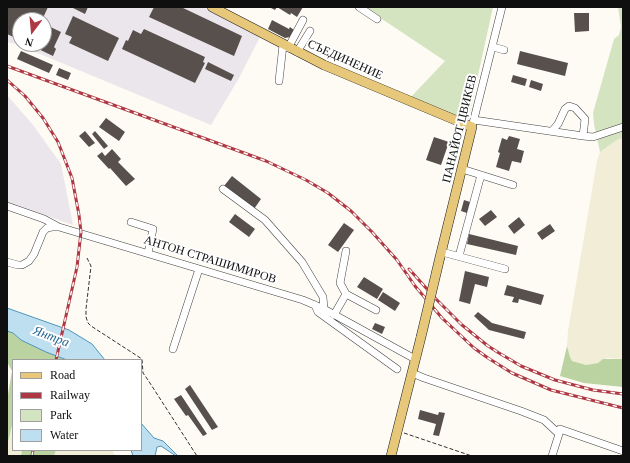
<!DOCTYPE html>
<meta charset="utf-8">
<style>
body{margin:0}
#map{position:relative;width:630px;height:463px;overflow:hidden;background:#fdfbf3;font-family:"Times New Roman",serif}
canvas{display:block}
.frame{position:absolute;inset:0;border:8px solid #0f0f0f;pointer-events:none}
.legend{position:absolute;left:12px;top:359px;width:130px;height:92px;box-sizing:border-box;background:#fff;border:1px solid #9f9f9f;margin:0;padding:5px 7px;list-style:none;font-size:12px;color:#0f0f0f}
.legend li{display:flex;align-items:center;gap:8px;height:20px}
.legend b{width:20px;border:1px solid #9f9f9f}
.north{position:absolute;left:12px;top:12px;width:40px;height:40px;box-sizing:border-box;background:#fff;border:1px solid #9f9f9f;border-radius:50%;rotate:196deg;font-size:11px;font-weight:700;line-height:16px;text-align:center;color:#0f0f0f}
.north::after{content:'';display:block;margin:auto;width:14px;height:18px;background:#ae3843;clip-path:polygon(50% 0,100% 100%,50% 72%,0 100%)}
</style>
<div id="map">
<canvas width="630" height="463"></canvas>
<div class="frame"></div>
<ul class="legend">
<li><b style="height:5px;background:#e7c779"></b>Road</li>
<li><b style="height:5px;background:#ae3843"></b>Railway</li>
<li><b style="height:11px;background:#d5e4c0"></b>Park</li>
<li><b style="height:11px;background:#bedfef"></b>Water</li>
</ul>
<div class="north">N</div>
</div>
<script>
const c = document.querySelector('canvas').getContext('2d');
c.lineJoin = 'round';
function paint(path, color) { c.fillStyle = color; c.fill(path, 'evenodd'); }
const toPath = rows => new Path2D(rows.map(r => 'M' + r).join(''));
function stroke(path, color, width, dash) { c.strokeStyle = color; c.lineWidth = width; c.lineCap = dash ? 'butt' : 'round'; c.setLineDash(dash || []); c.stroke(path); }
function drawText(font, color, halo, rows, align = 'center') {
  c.font = font + ' "Times New Roman",serif'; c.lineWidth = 4; c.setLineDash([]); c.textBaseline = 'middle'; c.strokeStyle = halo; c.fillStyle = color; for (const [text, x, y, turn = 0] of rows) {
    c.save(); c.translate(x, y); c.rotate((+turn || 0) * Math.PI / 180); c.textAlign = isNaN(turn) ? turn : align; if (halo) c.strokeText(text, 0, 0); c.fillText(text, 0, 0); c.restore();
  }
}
paint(toPath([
 [7,7,203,7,260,37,239,78,211,125,16,44,7,42],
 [20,20,44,20,44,44,20,44],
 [7,95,33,125,61,164,73,225,7,202]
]), '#ebe5ec');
paint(toPath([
 [623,138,623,359,607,358,598,363,586,365,572,361,570,357,567,346,568,331,597,161,600,152,617,140],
 [13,421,13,450,22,450,21,456,7,456,7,446],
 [56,450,112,450,115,456,54,456]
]), '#f1edd6');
paint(toPath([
 [364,7,493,7,470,112,467,116,462,118,410,98,445,61],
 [618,7,623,7,623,138,617,140,600,152,594,124,593,113,614,39,619,35,621,27]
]), '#d5e4c0');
paint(toPath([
 [7,331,13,333,21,340,67,360,13,360,13,421,7,446,7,400,12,371,7,362],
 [567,346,570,357,572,361,586,365,598,363,603,359,623,359,623,387,584,383,560,376],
 [22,450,56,450,54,456,21,456]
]), '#bad3a1');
const water = toPath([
 [7,308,69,330,92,344,105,360,67,360,46,352,21,340,13,333,7,331,7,308],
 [141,423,154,438,163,441,178,456,176,456,161,446,157,447,155,456,133,456,131,450,141,450,141,423]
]);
paint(water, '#bedfef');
stroke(water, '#4e95bc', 1);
paint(toPath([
 [7,7,48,7,42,20,20,20,20,40,7,34],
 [71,7,88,7,85,14],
 [154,7,181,7,242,36,234,56,149,17],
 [272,7,303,7,297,17,291,13,290,15,277,7,275,10,271,8],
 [574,13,589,13,589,31,575,32],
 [73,16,119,38,108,61,69,43,72,37,65,34],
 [272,20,289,29,290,27,294,30,290,37,285,38,268,29],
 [44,24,61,32,54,47,56,49,53,56,28,44,44,44],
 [144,29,205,57,203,62,205,63,195,83,122,49,126,40,128,41,133,30,141,34],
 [21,51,53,65,49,73,17,59],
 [520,51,568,63,565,76,517,64],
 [208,62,234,75,231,81,205,69],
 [59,68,71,73,68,80,56,75],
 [513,75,527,79,525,86,511,82],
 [531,80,543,84,541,91,529,87],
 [106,118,125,132,119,141,99,127],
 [85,131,95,143,89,147,79,136],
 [95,131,108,146,104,149,92,134],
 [509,136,520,139,517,149,524,151,521,163,512,161,509,171,496,167,500,153,498,152,502,138,507,140],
 [434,137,449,142,441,165,426,160],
 [112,149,121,159,118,162,135,179,126,186,110,168,109,169,97,156,102,152,105,156],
 [232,176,261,199,254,209,224,186],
 [464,200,470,202,467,213,461,211],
 [491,210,497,217,485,226,479,219],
 [235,214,255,229,249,237,229,222],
 [519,217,525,225,514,234,508,226],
 [344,223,354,230,338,252,328,245],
 [550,224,555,231,542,240,537,233],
 [469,234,518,246,516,255,467,244],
 [465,271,489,277,487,287,475,284,470,304,459,301],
 [364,277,383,289,377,299,357,287],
 [507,285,544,295,541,305,519,299,518,303,512,302,514,297,504,295],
 [383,292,400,303,395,311,378,300],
 [478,312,492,323,526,332,524,339,489,330,474,316],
 [375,323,385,327,382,334,372,329],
 [190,385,218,427,212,430,185,389],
 [181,395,207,434,203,436,188,415,186,416,174,399],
 [420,410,438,415,439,412,445,413,439,436,433,435,436,424,418,419]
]), '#57504d');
const minor = toPath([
 [359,7,377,19],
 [493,47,504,50],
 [288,48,303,20],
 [297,52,310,31],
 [279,81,283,45],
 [474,120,583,136,593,137,623,127],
 [473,123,502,7],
 [552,131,558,124,565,109,569,106,575,108,585,119,583,136],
 [462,169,513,185],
 [223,189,265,220,302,262,323,297,324,309],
 [7,206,44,219,57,226],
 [131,222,153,229,148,253],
 [442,252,505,269],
 [459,256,481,175],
 [7,262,18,265,22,265,29,261,34,254,43,232,47,228,52,227,59,227,303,300,324,309,415,359],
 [346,294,376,310],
 [315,305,318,312,397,369],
 [334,315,346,294,340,283,346,251],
 [173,349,199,269],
 [412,373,424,378,521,411,544,420,559,434,552,456],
 [559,434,560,429,623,451]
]);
const major = toPath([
 [212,7,324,65,472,127,440,257],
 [391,456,421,337]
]);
stroke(minor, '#424242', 8);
stroke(major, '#202020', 10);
stroke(toPath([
 [87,258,91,266,86,309,86,317,88,323,91,326,142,359,143,373,148,380,197,456],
 [404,433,472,456]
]), '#313131', 1, [4, 2]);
stroke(minor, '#fff', 7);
stroke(major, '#e7c779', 9);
const rail = toPath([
 [7,66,266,161,306,180,328,193,351,211,372,232,397,260,415,286,442,318,474,348,488,358,512,373,551,390,623,408],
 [7,80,25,96,43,118,58,142,72,178,79,215,81,232,77,267,56,360],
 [409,269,436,299,462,325,488,346,499,353,521,366,555,380,593,390,623,394],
 [32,456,33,450]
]);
stroke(rail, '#ae3843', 3);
stroke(rail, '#fff', 1.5, [4.5]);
const majorBridge = toPath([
 [421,337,440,257]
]);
stroke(majorBridge, '#202020', 10, []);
stroke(majorBridge, '#e7c779', 9);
drawText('12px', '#0f0f0f', '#fff', [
 ["СЪЕДИНЕНИЕ",345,60,24],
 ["ПАНАЙОТ ЦВИКЕВ",460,129,-76],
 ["АНТОН СТРАШИМИРОВ",210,260,17]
]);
drawText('italic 13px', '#286892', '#fff', [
 ["Янтра",51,337,21]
]);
</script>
